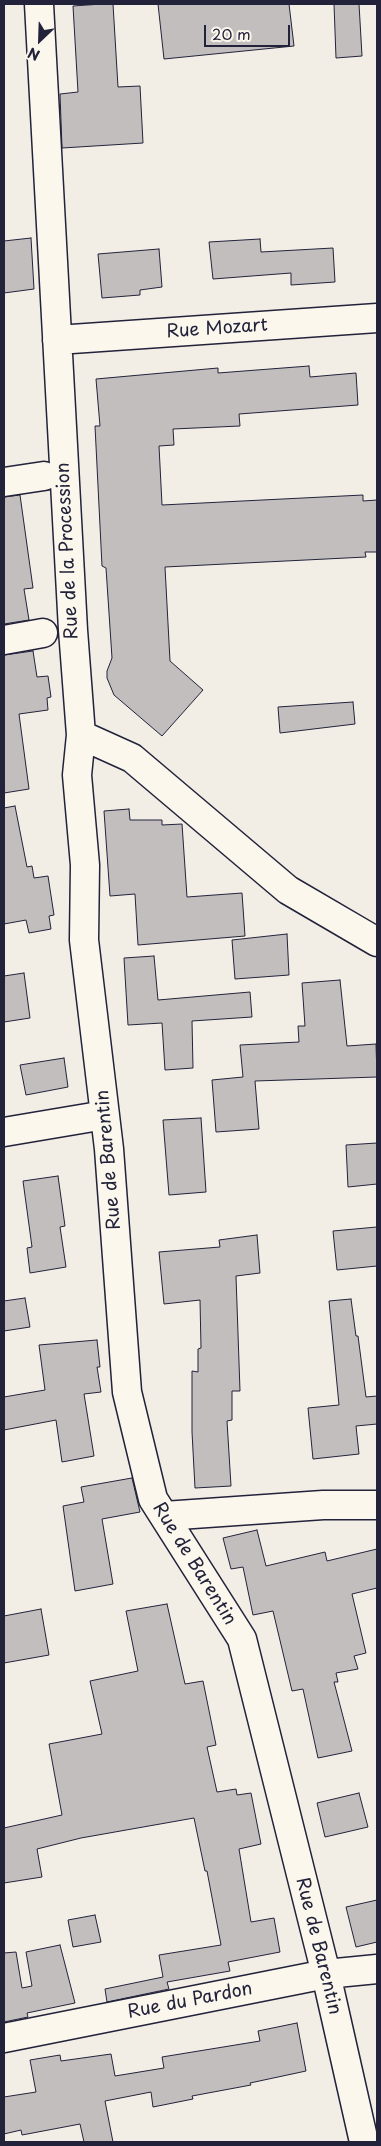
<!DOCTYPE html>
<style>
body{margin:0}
#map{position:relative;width:381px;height:2146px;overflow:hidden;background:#f2eee5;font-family:"Playpen Sans",sans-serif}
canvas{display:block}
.frame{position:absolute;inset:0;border:5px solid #22223b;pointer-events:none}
.north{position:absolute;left:15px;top:15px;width:50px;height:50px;-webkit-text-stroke:4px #fbf7ec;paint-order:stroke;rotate:204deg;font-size:14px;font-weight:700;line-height:20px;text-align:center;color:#22223b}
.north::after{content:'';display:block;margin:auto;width:18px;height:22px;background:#22223b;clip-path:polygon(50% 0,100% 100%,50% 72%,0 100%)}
.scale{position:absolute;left:204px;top:25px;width:86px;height:22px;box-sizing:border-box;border:2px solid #22223b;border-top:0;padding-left:6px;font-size:15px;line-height:18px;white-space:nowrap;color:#22223b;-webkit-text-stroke:4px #fbf7ec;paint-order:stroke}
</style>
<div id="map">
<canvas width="381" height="2146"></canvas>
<div class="frame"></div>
<div class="north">N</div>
<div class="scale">20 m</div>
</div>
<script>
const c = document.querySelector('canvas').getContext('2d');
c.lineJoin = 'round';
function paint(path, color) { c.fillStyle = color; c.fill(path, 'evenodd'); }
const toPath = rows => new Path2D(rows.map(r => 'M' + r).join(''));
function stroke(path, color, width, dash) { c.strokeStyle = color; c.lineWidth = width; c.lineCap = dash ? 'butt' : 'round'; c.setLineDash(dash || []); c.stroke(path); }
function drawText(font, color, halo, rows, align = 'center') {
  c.font = font + ' "Playpen Sans",sans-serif'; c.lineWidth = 4; c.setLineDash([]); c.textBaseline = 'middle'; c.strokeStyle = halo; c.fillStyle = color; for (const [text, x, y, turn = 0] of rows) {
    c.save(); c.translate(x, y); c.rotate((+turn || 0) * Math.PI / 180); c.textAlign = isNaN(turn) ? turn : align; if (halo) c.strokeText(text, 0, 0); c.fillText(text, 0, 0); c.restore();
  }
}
const building = toPath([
 [102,4,113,4,118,87,140,86,143,143,62,148,60,94,78,92,73,6,102,4],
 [158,4,289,4,294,46,164,59,158,4],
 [334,4,359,4,362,56,336,58,334,4],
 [31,238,34,289,4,293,4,241,31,238],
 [260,239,261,252,333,248,335,282,291,285,291,273,213,279,209,242,260,239],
 [159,249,162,287,140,290,140,295,102,298,98,254,159,249],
 [309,366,310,377,356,373,358,405,239,414,240,426,173,429,174,445,159,446,162,505,363,495,363,501,377,500,377,552,365,552,366,557,165,567,170,661,203,690,162,736,114,695,107,678,107,671,112,658,106,568,102,566,95,426,100,426,96,379,218,368,218,373,309,366],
 [20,495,33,588,24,589,29,620,4,624,4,497,20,495],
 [33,651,37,677,48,676,51,697,47,698,48,710,19,714,29,789,4,793,4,655,33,651],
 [353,702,355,724,280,733,278,707,353,702],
 [15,806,27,867,32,866,34,878,48,876,54,915,49,916,51,929,29,933,26,920,4,924,4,808,15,806],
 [129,809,130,820,162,820,162,825,182,824,187,897,242,893,245,936,138,945,135,894,110,896,104,811,129,809],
 [287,934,289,975,235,979,232,940,287,934],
 [154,956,158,1000,250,992,252,1017,192,1021,193,1068,165,1070,162,1023,128,1025,124,958,154,956],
 [24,973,30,1018,4,1022,4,976,24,973],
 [340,980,347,1046,376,1044,377,1077,255,1081,259,1129,216,1132,212,1080,243,1077,240,1045,299,1042,298,1026,305,1026,302,983,340,980],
 [64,1058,68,1087,26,1095,20,1065,64,1058],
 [201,1118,206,1192,169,1195,163,1120,201,1118],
 [377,1143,377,1184,348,1187,346,1145,377,1143],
 [58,1176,65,1226,60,1227,66,1267,30,1273,27,1248,32,1247,23,1181,58,1176],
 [377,1227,377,1266,337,1270,333,1231,377,1227],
 [257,1235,260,1273,236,1276,240,1391,232,1391,232,1420,227,1421,231,1486,195,1488,192,1432,192,1371,198,1372,198,1349,201,1348,200,1300,164,1304,159,1252,220,1247,219,1240,257,1235],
 [25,1298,30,1327,4,1331,4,1301,25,1298],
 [351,1299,356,1336,358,1336,366,1397,377,1396,377,1424,356,1426,359,1454,313,1459,308,1408,339,1405,329,1301,351,1299],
 [97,1340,100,1367,97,1367,101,1392,84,1394,94,1456,62,1462,56,1420,4,1430,4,1397,45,1390,39,1345,97,1340],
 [132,1478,140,1512,102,1519,113,1584,75,1591,63,1506,84,1502,81,1487,132,1478],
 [257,1530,266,1566,325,1552,327,1561,377,1549,377,1588,352,1594,366,1653,354,1656,358,1669,336,1673,338,1682,334,1682,352,1751,318,1758,303,1689,292,1691,273,1611,253,1615,243,1567,231,1569,223,1538,257,1530],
 [167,1604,185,1684,203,1681,216,1745,207,1747,217,1792,236,1789,237,1795,251,1793,261,1844,239,1849,251,1922,274,1918,280,1952,228,1962,230,1971,167,1982,169,1989,107,2002,105,1989,163,1977,159,1955,221,1945,207,1871,205,1871,194,1818,81,1838,37,1849,42,1877,4,1883,4,1828,62,1815,49,1744,102,1734,90,1681,138,1671,126,1611,167,1604],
 [41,1609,49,1655,4,1663,4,1616,41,1609],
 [359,1793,368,1827,325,1837,317,1803,359,1793],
 [377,1900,377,1942,356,1947,346,1907,377,1900],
 [95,1915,101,1942,73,1947,68,1920,95,1915],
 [60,1945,75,2003,27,2013,28,2017,4,2022,4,1953,16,1952,22,1988,32,1986,26,1952,60,1945],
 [297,2023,306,2071,250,2083,251,2085,192,2096,193,2099,153,2107,151,2092,105,2101,113,2142,84,2142,80,2124,22,2135,21,2130,4,2134,4,2097,36,2092,30,2060,60,2055,61,2061,111,2054,115,2076,164,2068,162,2057,260,2041,258,2031,297,2023]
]);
paint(building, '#c2bebe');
stroke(building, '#22223b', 1);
const street = toPath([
 [39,4,73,630,81,735,77,775,85,865,84,940,109,1149,127,1392,153,1499,242,1639,326,1974,364,2142],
 [57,340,377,318],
 [4,482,44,476],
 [4,640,43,633],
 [81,735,132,758,288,890,377,942],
 [4,1132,105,1115],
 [164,1516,323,1505,377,1505],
 [4,2038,326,1974,377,1969]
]);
stroke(street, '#22223b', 31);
stroke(street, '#fbf7ec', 28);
drawText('18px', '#22223b', '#fbf7ec', [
 ["Rue Mozart",217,329,-4],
 ["Rue de la Procession",68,551,-93],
 ["Rue de Barentin",109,1160,-95],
 ["Rue de Barentin",194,1564,58],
 ["Rue de Barentin",318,1946,76],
 ["Rue du Pardon",190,2001,-11]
]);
</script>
